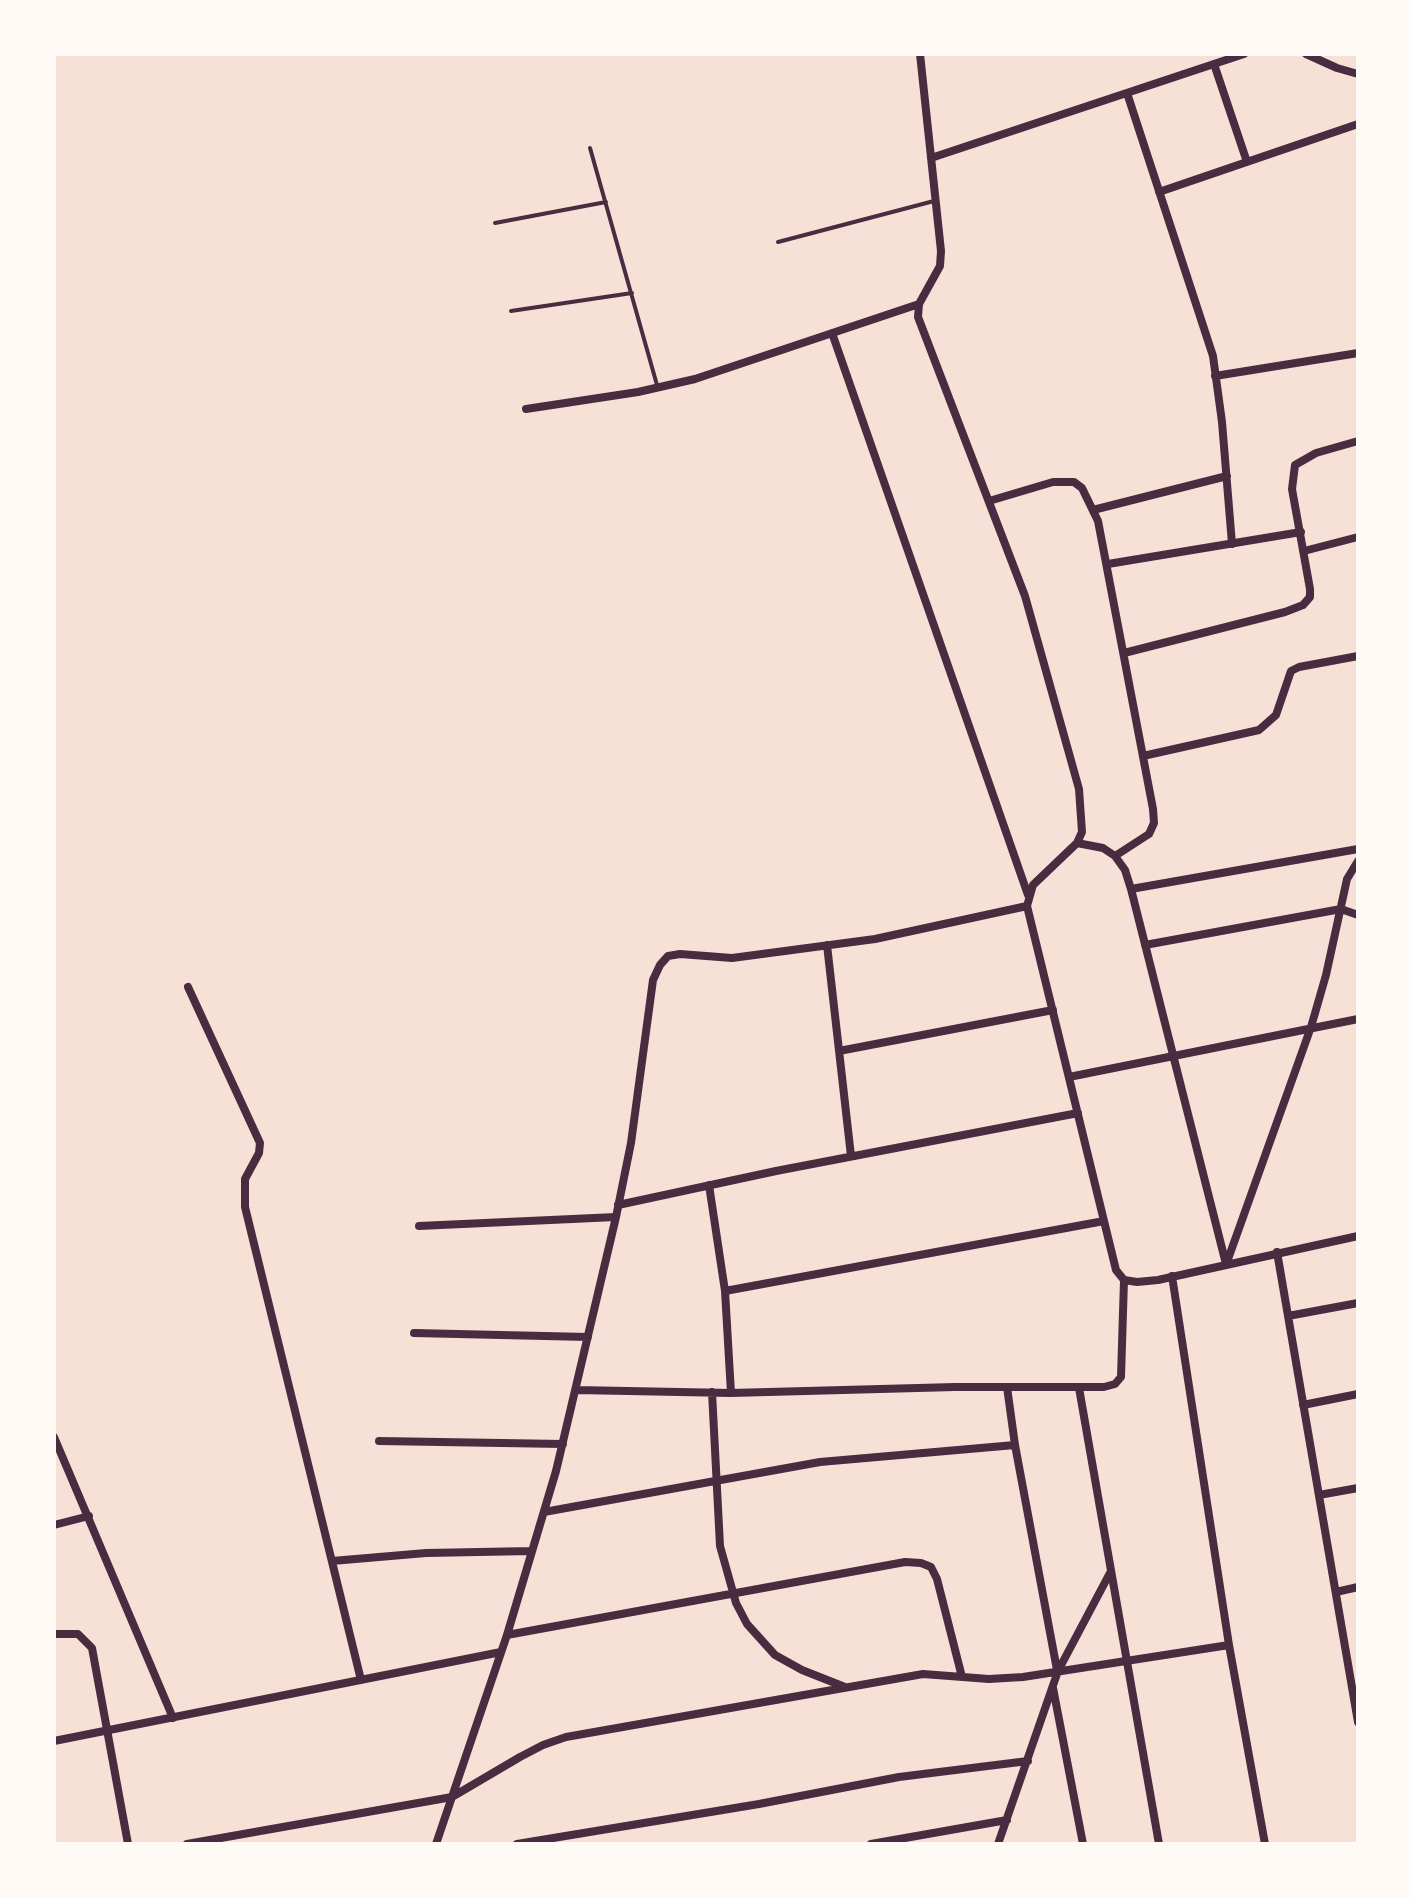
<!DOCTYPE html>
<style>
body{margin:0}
#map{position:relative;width:1412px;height:1898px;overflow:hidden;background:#f7e1d7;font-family:"Public Sans",sans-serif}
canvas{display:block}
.frame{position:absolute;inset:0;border:56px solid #fffaf5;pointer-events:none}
</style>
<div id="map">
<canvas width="1412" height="1898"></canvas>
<div class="frame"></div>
</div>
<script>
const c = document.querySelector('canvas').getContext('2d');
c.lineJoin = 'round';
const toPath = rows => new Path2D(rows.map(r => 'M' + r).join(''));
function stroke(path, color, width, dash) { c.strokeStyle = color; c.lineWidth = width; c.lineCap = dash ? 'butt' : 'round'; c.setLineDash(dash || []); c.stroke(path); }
stroke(toPath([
 [590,148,657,385],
 [495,223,606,202],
 [778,242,934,201],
 [511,311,632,293]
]), '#4a2c40', 4);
stroke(toPath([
 [920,54,941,251,940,266,919,304,918,317,1025,596,1079,789,1082,832,1077,843,1033,885,1027,906,1116,1270,1124,1280,1137,1282,1158,1280,1358,1236],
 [1306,54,1337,68,1358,74],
 [1214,64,1247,162],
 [1127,93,1213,356,1222,422,1232,544],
 [931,158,1244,54],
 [1159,192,1358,124],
 [832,333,1028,895],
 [1215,376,1358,353],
 [526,409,638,392,695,379,919,304],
 [989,501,1053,482,1074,482,1082,488,1098,521,1153,809,1154,823,1149,834,1115,856],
 [1093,510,1227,476],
 [1304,551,1358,537],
 [1108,564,1301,532],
 [1124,653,1285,612,1303,605,1310,597,1310,589,1292,489,1295,465,1316,453,1358,441],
 [1143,756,1259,730,1276,715,1291,671,1299,667,1358,656],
 [1077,843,1103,848,1115,856,1125,870,1131,889,1226,1264],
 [1131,889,1358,849],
 [827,945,851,1156],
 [1145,945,1341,909,1358,915],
 [188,987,260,1143,259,1153,245,1179,245,1207,361,1680],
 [839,1051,1053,1010],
 [1069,1077,1358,1019],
 [709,1185,725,1291,731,1393],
 [618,1205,776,1171,1078,1113],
 [419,1226,616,1217],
 [1277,1252,1358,1722],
 [1227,1262,1311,1027,1326,975,1347,879,1358,861],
 [1172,1276,1229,1645,1265,1844],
 [725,1291,1104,1221],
 [1288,1316,1358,1303],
 [414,1333,588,1337],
 [1007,1387,1015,1445,1057,1670],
 [1079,1388,1159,1844],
 [576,1390,731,1393,955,1387,1104,1387,1115,1384,1121,1377,1124,1280],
 [712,1392,720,1546,736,1603,747,1624,775,1655,802,1670,845,1687],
 [1303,1405,1358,1394],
 [54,1437,173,1718],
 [379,1441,563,1444],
 [1319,1495,1358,1488],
 [544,1512,820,1462,1015,1445],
 [54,1525,89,1516],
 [332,1561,426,1553,532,1551],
 [1336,1592,1358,1587],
 [54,1634,78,1634,92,1648,128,1844],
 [507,1635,905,1562,921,1563,931,1567,937,1579,962,1677],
 [1053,1688,1083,1844],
 [54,1741,501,1652],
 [187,1844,452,1797,520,1757,543,1745,566,1737,923,1674,989,1679,1023,1677,1229,1645],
 [436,1844,507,1635,556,1471,616,1217,631,1143,653,980,660,965,668,956,680,954,732,958,875,939,1027,906],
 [517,1844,759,1804,899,1777,1028,1761],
 [871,1844,1007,1820],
 [998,1844,1058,1671,1111,1571]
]), '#4a2c40', 8);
</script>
